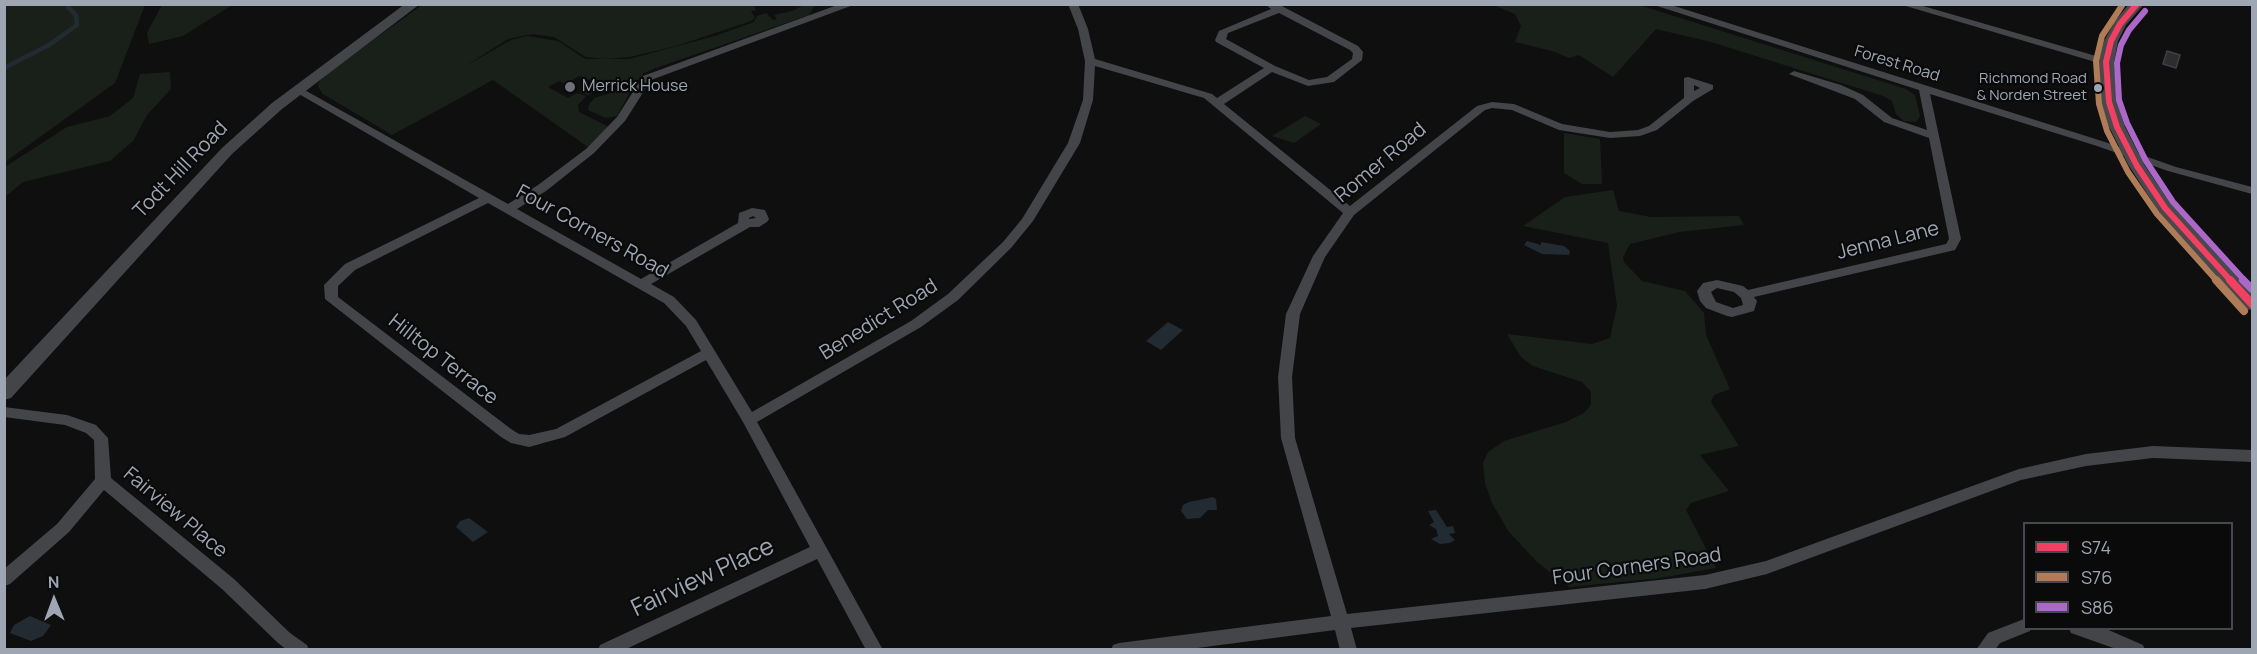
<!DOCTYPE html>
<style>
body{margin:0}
#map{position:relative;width:2257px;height:654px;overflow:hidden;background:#0f0f10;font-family:Manrope,sans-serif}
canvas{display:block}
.frame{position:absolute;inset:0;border:6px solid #9ea5b3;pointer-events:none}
.legend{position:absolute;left:2023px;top:522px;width:210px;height:108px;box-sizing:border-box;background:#0a0a0b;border:2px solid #45484e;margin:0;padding:8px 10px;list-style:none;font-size:18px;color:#9ea5b3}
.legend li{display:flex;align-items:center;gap:12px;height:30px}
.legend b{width:30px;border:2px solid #45484e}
.north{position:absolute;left:24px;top:570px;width:60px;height:60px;-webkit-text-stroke:4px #0a0a0b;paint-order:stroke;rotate:359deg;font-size:16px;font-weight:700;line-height:24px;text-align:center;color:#9ea5b3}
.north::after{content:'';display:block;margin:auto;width:21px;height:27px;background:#9ea5b3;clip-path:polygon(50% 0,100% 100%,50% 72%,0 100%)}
</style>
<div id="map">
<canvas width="2257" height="654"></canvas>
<div class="frame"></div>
<ul class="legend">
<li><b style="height:8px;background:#f24062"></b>S74</li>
<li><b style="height:8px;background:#b07c57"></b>S76</li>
<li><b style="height:8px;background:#ac68c9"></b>S86</li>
</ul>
<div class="north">N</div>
</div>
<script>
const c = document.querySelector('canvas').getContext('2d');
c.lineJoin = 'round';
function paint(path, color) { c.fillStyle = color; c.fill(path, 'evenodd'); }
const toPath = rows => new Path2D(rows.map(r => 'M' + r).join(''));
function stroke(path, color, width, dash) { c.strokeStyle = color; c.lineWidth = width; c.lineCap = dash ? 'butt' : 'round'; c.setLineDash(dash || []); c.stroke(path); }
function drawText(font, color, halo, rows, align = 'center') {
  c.font = font + ' Manrope,sans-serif'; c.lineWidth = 4.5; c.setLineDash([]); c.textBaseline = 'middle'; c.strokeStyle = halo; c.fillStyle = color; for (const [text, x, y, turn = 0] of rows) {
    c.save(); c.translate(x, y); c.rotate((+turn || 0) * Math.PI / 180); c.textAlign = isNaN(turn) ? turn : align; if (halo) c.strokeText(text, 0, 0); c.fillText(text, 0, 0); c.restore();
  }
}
paint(toPath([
 [753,4,756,10,751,11,755,18,751,21,676,46,630,57,605,59,586,57,554,37,532,34,508,39,464,67,511,40,527,36,558,41,585,59,629,59,715,36,754,22,757,16,766,13,773,20,777,19,774,15,792,11,804,5,815,5,809,15,656,68,644,73,635,84,606,87,588,95,579,92,595,82,579,76,566,84,559,81,548,87,568,98,577,93,586,96,578,105,579,112,609,127,588,147,493,80,392,135,323,94,318,87,319,82,326,74,422,5],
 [4,5,145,5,115,83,5,162],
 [162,5,162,4,232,5,183,36,149,44,147,33],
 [1493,5,1639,5,1906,89,1915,95,1920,116,1916,122,1904,121,1896,114,1892,101,1883,96,1711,42,1656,29,1613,77,1579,55,1569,58,1552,51,1515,42,1521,26,1515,14],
 [170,72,171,89,147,115,133,141,110,161,23,182,5,197,5,167,67,127,110,116,133,98,140,74],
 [623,89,631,90,617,116,606,118,588,110,589,104,595,98],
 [1305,116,1321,124,1294,143,1272,136],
 [1564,133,1600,139,1602,184,1582,184,1564,173],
 [1613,190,1619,211,1651,217,1739,216,1744,225,1679,232,1630,244,1623,257,1624,262,1642,281,1685,291,1704,313,1706,335,1730,389,1714,395,1711,402,1739,446,1700,455,1729,491,1691,503,1686,510,1716,568,1660,578,1569,587,1537,562,1509,532,1492,503,1485,483,1483,463,1488,452,1504,441,1566,422,1584,413,1591,405,1591,392,1582,382,1533,366,1521,357,1507,334,1592,344,1610,338,1617,306,1608,243,1523,226,1565,197]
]), '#19201a');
paint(toPath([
 [1527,241,1541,245,1541,242,1564,246,1570,251,1569,255,1542,254,1524,245],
 [1168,322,1183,330,1161,350,1146,341],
 [1213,497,1216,499,1217,510,1208,510,1200,518,1187,519,1181,511,1183,505,1189,502],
 [1436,510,1447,527,1453,526,1455,533,1449,534,1455,540,1450,543,1440,544,1431,539,1438,536,1436,529,1429,525,1434,522,1428,511],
 [469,518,488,532,473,542,456,527,460,521],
 [30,616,51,625,43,636,31,641,10,633,14,625]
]), '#222b32');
stroke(toPath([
 [4,68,49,45,77,25,76,15,68,7]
]), '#222b32', 4.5);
const building = toPath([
 [2167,51,2180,55,2176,68,2163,64,2167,51]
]);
paint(building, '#2d2d30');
stroke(building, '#3e4044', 1.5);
paint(toPath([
 [840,4,856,4,651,80,625,121,594,153,546,191,517,209,641,279,738,223,739,213,752,208,765,210,769,219,767,222,759,227,750,227,651,284,674,297,696,320,752,412,911,321,948,294,1003,242,1022,219,1068,143,1083,100,1085,61,1078,29,1068,4,1078,4,1088,29,1095,59,1212,94,1217,98,1264,68,1216,42,1215,40,1219,31,1271,9,1265,4,1278,4,1358,46,1363,52,1362,60,1334,82,1308,86,1272,72,1224,104,1350,206,1477,106,1492,102,1514,104,1562,124,1610,132,1638,130,1649,126,1684,98,1684,78,1688,77,1713,85,1713,89,1693,101,1657,130,1640,136,1610,138,1559,130,1512,110,1492,108,1485,110,1354,215,1325,257,1300,314,1292,377,1295,438,1347,614,1705,575,1766,561,2019,469,2086,454,2153,446,2252,450,2252,462,2153,458,2086,466,2021,480,1767,574,1705,589,1351,628,1357,650,1340,650,1335,630,1182,650,1111,650,1113,645,1119,643,1331,616,1281,438,1278,377,1286,314,1313,256,1343,213,1204,98,1095,66,1093,100,1080,143,1033,221,1011,248,958,300,921,327,757,422,883,650,866,650,817,559,624,650,598,650,600,645,810,547,743,422,706,360,565,437,529,447,511,443,501,437,325,299,324,285,345,264,479,198,292,90,297,87,301,88,508,204,538,185,586,149,617,117,643,76,840,4],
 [1279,13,1350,50,1353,53,1352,59,1327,77,1309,80,1275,66,1226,39,1228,33,1279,13],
 [1694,85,1700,88,1694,91,1694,85],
 [488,203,664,303,686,326,701,351,556,429,529,435,519,434,511,429,338,297,338,286,355,270,488,203],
 [753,216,756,218,749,219,749,218,753,216],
 [1651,4,1668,4,2105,142,2176,167,2252,187,2252,194,2168,171,2097,146,1930,94,1961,239,1955,250,1754,297,1757,301,1754,311,1732,317,1727,316,1706,308,1700,301,1697,291,1703,283,1717,280,1743,286,1748,290,1946,244,1949,239,1929,138,1884,122,1855,99,1789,74,1794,71,1841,85,1863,95,1892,118,1927,130,1919,90,1651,4],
 [1717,288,1734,292,1741,298,1743,305,1733,308,1716,302,1711,292,1717,288],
 [1899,4,1916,4,2110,60,2111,62,2106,65,2102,64,1899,4],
 [4,407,67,415,96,425,108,438,111,478,234,579,290,633,307,645,309,650,287,650,278,643,222,589,104,490,69,532,10,584,4,586,4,569,57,524,95,479,94,440,86,433,65,425,4,417,4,407],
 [2024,619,2024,628,2031,628,2030,631,2000,643,1995,650,1976,650,1988,633,2024,619],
 [2069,628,2104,628,2143,645,2145,650,2119,650,2071,633,2069,628]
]), '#444549');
paint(toPath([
 [405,4,420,4,282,109,232,154,11,398,4,400,4,380,222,148,272,103,405,4]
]), '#444549');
paint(toPath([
 [2129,4,2144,4,2126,25,2118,41,2114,62,2117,102,2125,127,2145,166,2171,204,2252,293,2252,310,2245,309,2159,212,2129,166,2109,127,2101,102,2098,62,2104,41,2115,21,2129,4]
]), '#47494d');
stroke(toPath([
 [2137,4,2120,24,2111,41,2106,62,2109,102,2117,127,2137,166,2165,208,2231,281]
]), '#f24062', 6);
stroke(toPath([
 [2230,280,2252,304]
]), '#f24062', 8);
stroke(toPath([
 [2123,4,2102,36,2096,61,2099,104,2107,131,2128,172,2157,214,2217,281]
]), '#b07c57', 6);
stroke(toPath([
 [2216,280,2244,311]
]), '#b07c57', 8);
stroke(toPath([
 [2145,11,2129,30,2121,45,2117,63,2119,100,2127,123,2146,161,2173,202,2245,281]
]), '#ac68c9', 6);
stroke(toPath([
 [2243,280,2252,289]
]), '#ac68c9', 8);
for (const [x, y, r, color] of [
 [570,87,6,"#6c707a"],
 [2098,88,5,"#9ea5b3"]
]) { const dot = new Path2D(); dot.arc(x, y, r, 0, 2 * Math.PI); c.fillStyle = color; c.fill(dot); stroke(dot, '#0a0a0b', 2); }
drawText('15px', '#9ea5b3', '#0a0a0b', [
 ["Richmond Road",2087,79],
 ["& Norden Street",2087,96]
], 'right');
drawText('16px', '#9ea5b3', '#0a0a0b', [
 ["Forest Road",1897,64,17]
]);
drawText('16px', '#9ea5b3', '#0a0a0b', [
 ["Merrick House",582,87]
], 'left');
drawText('20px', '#9ea5b3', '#0a0a0b', [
 ["Romer Road",1381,163,-40],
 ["Todt Hill Road",181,170,-46],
 ["Four Corners Road",592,232,29],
 ["Jenna Lane",1888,241,-14],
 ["Benedict Road",879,320,-32],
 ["Hilltop Terrace",443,360,38],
 ["Fairview Place",175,513,40],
 ["Four Corners Road",1637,567,-8]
]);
drawText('24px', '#9ea5b3', '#0a0a0b', [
 ["Fairview Place",703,578,-25]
]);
</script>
